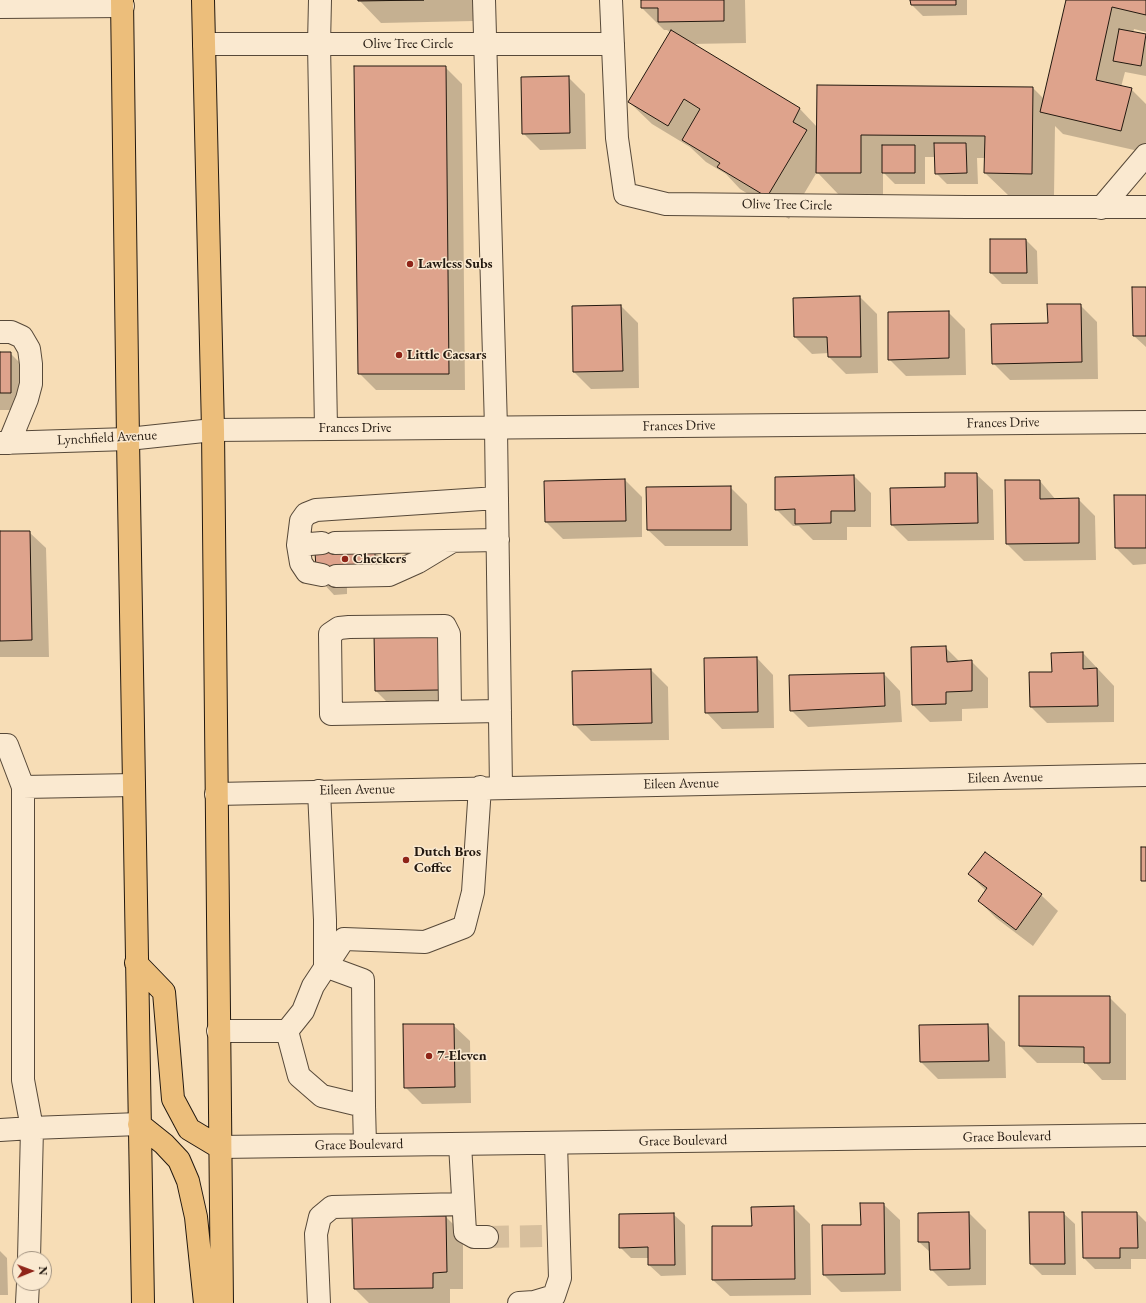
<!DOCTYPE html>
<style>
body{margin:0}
#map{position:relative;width:1146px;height:1303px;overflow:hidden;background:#f7ddb6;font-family:"EB Garamond",serif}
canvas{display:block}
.north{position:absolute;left:12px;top:1251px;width:40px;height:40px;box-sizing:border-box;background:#fae9d0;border:1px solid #a49583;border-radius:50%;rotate:89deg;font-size:11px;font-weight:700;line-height:16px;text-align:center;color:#22180f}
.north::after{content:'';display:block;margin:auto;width:14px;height:18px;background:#8f2418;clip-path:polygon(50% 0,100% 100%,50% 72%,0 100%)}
</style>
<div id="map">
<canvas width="1146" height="1303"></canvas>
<div class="north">N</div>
</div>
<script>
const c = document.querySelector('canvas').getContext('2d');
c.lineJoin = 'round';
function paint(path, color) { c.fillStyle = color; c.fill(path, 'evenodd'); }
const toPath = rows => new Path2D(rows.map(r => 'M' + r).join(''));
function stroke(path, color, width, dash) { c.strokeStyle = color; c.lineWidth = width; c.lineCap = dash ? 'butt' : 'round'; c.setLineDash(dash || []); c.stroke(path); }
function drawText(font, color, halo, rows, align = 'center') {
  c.font = font + ' "EB Garamond",serif'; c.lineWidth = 3; c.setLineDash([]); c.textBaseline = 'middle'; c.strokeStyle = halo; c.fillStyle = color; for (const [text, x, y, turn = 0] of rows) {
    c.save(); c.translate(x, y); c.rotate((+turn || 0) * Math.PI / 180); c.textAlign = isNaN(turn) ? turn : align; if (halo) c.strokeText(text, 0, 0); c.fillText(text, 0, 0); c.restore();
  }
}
paint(toPath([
 [359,0,473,0,474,21,381,23],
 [642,0,745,0,746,43,691,44,800,109,817,127,1033,88,1044,99,1067,0,1146,0,1146,32,1134,29,1133,33,1146,35,1146,76,1125,72,1121,87,1131,89,1146,104,1146,142,1143,152,1063,134,1055,126,1054,196,1008,195,985,173,986,158,977,158,978,184,947,184,936,173,936,157,925,157,925,184,895,184,883,172,883,195,839,195,817,172,789,219,740,189,726,174,706,162,690,147,652,124,629,102,671,33,667,30,664,30,642,8],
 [911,0,967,0,967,15,923,16,912,5],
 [445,67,462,84,465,390,376,390,359,373],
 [568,77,585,94,586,149,540,150,523,133],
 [991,240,1026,240,1037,251,1038,284,1002,284,991,273],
 [1146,288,1146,347,1134,336],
 [860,297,877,314,878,373,846,374,829,357,829,353,812,354,795,337],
 [1080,305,1097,322,1098,379,1010,380,993,363],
 [621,306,638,323,639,388,591,389,574,372],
 [948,312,965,329,966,375,906,376,889,359],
 [0,353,10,353,27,370,28,410,0,410],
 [976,474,993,490,994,540,908,541,892,525,946,488],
 [854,476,871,493,871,527,847,527,847,540,813,540,799,526,793,526,776,509],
 [625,480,642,497,642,537,563,539,546,522],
 [1006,481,1040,481,1056,500,1078,499,1095,516,1096,560,1024,561,1007,544],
 [730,487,747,504,748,546,665,546,648,530],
 [1146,496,1146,564,1133,565,1116,548],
 [0,532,29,532,46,548,49,657,0,657],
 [375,552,386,563,386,578,347,578,347,594,334,595,323,583],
 [437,634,455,707,393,708,376,691,375,635],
 [945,647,960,662,971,661,988,678,988,708,962,709,962,721,930,722,913,705],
 [1083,653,1114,686,1114,722,1047,723,1031,707,1053,673],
 [757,658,773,675,774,728,722,729,706,712],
 [651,670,668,687,669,740,591,741,574,724],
 [884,674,900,691,902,722,808,727,791,710],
 [969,874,1041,895,1058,911,1033,946,996,918,979,901,986,891],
 [1109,997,1126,1014,1126,1080,1102,1080,1086,1063,1037,1063,1020,1046],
 [453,1025,470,1041,471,1103,422,1104,405,1087],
 [988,1025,1005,1042,1006,1078,938,1079,921,1062,920,1026],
 [883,1204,900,1220,901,1291,841,1292,824,1275,862,1226],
 [793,1207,810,1224,811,1295,730,1296,713,1280,753,1227],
 [969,1213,986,1230,986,1285,948,1286,931,1269,931,1253,919,1242],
 [1063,1213,1075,1224,1076,1275,1042,1275,1031,1264],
 [1083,1213,1137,1213,1146,1222,1146,1259,1131,1259,1131,1269,1095,1269,1084,1258],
 [673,1214,685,1225,686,1275,661,1276,649,1265,649,1258,631,1258,620,1247],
 [446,1217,463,1234,463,1289,450,1289,450,1303,369,1303,355,1289],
 [0,1251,7,1258,8,1295,0,1295]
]), '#0003');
const building = toPath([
 [358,0,424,0,358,1,358,0],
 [641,0,724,0,724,21,658,22,658,8,641,8,641,0],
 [910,0,956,0,956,5,911,5,910,0],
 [1066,0,1146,0,1146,15,1112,7,1096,80,1132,88,1121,131,1040,112,1066,0],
 [1119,29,1146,34,1141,66,1113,61,1119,29],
 [671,30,800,108,793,122,807,130,767,197,717,167,720,163,682,140,700,109,684,99,668,126,628,102,671,30],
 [354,66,446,66,449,374,358,374,354,66],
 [569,76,570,133,522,134,521,77,569,76],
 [817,85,1033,87,1032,174,984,173,985,136,861,135,861,173,816,173,817,85],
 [934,143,966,143,967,173,935,174,934,143],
 [882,145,915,145,915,173,882,173,882,145],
 [990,239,1026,239,1027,273,990,273,990,239],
 [1132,287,1146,287,1146,336,1133,336,1132,287],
 [860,296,861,357,828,357,827,337,794,337,793,298,860,296],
 [1047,304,1081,304,1082,362,992,364,991,324,1048,323,1047,304],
 [621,305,623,371,573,372,572,306,621,305],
 [949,311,949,358,888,360,888,312,949,311],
 [0,352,11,352,11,393,0,393,0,352],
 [945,473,977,473,978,523,891,525,890,488,945,487,945,473],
 [854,475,855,511,831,511,831,523,795,524,795,509,775,510,775,477,854,475],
 [625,479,626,521,545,522,544,481,625,479],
 [1005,480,1040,480,1040,499,1079,498,1079,543,1006,544,1005,480],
 [731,486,731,530,647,530,646,487,731,486],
 [1114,495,1146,495,1146,548,1115,548,1114,495],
 [0,531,30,531,32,640,0,641,0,531],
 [335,534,375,551,375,567,336,584,322,584,316,568,315,552,322,535,335,534],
 [438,633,439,690,375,691,374,634,438,633],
 [946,646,947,662,972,660,972,691,946,692,946,704,912,705,911,647,946,646],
 [1083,652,1083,669,1097,668,1098,706,1030,707,1029,672,1052,672,1051,653,1083,652],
 [757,657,758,712,705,713,704,658,757,657],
 [651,669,652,723,573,725,572,671,651,669],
 [884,673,885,706,790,711,789,675,884,673],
 [1141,847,1146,847,1146,881,1141,881,1141,847],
 [985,852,1042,894,1016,930,978,901,987,888,968,874,985,852],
 [1019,996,1110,996,1110,1063,1084,1063,1084,1047,1019,1046,1019,996],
 [403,1024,454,1024,455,1087,404,1088,403,1024],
 [988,1024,989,1061,920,1062,919,1025,988,1024],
 [860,1203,884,1203,885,1274,823,1275,822,1225,861,1225,860,1203],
 [794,1206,795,1279,712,1280,712,1226,752,1226,751,1207,794,1206],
 [969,1212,970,1269,930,1270,929,1242,918,1242,918,1213,969,1212],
 [1029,1212,1064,1212,1065,1264,1030,1264,1029,1212],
 [1082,1212,1137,1212,1138,1248,1120,1248,1120,1258,1083,1258,1082,1212],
 [674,1213,675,1265,648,1265,648,1247,619,1248,619,1214,674,1213],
 [446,1216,447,1272,433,1273,433,1288,354,1289,352,1217,446,1216]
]);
paint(building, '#dea38c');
stroke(building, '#22180f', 1);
stroke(toPath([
 [487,1237,545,1236]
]), '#d7bf9d', 22, [22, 11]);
const minor = toPath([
 [320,0,319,44,326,428],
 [484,0,496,428,501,788],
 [611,0,617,138,625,194,666,204,967,207,1146,207],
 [0,7,123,6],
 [204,44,613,44],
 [1101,208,1146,155],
 [0,332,11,332,22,337,29,349,31,364,31,384,27,399,9,443],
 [0,443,128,439,213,430,1146,422],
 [335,543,498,540],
 [298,545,322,543],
 [322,575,307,572,301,563,298,545,301,521,306,514,316,510,497,498],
 [336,576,389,575,418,562,451,542],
 [450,712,449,634,445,626,349,627,339,628,330,634,331,714,500,711],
 [0,745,7,745,23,787],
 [319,791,325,920,325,966,363,980,364,1106],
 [216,794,1146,775],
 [218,1031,287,1031,299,1076,322,1096,364,1106,365,1145],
 [287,1031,303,1011,313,986,344,939,425,942,464,927,473,892,480,787],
 [0,1130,32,1128,23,1080,23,787,134,785],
 [460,1144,465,1232,474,1237,487,1237],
 [219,1147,1146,1135],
 [29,1259,32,1128,139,1124],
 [27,1303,28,1283],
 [319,1303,316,1234,320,1217,332,1207,463,1204],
 [519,1303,534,1302,554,1296,560,1278,556,1143]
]);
const major = toPath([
 [122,0,128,439,143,1303],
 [203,0,213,430,222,1303],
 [136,963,164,992,173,1099,189,1129,219,1147],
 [139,1124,164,1144,179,1160,188,1181,196,1217,205,1303]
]);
stroke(minor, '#574939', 24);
stroke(major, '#22180f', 24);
stroke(minor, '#fae9d0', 22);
stroke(major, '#ecbe7b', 22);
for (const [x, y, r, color] of [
 [410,264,4,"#8f2418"],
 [399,355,4,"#8f2418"],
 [345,559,4,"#8f2418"],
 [406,860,4,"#8f2418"],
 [429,1056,4,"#8f2418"]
]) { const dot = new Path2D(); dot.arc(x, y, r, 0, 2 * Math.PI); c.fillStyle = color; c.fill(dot); stroke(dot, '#fae9d0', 1.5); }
drawText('14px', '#22180f', '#fae9d0', [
 ["Olive Tree Circle",408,44],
 ["Olive Tree Circle",787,205,1],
 ["Frances Drive",1003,423,-1],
 ["Frances Drive",679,426,-1],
 ["Frances Drive",355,428],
 ["Lynchfield Avenue",107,438,-3],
 ["Eileen Avenue",1005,778,-1],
 ["Eileen Avenue",681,784,-1],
 ["Eileen Avenue",357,790,-1],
 ["Grace Boulevard",1007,1137,-1],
 ["Grace Boulevard",683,1141,-1],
 ["Grace Boulevard",359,1145,-1]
]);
drawText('bold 14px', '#22180f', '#fae9d0', [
 ["Lawless Subs",418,264],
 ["Little Caesars",407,355],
 ["Checkers",353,559],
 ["Dutch Bros",414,852],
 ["Coffee",414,868],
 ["7-Eleven",437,1056]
], 'left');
</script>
